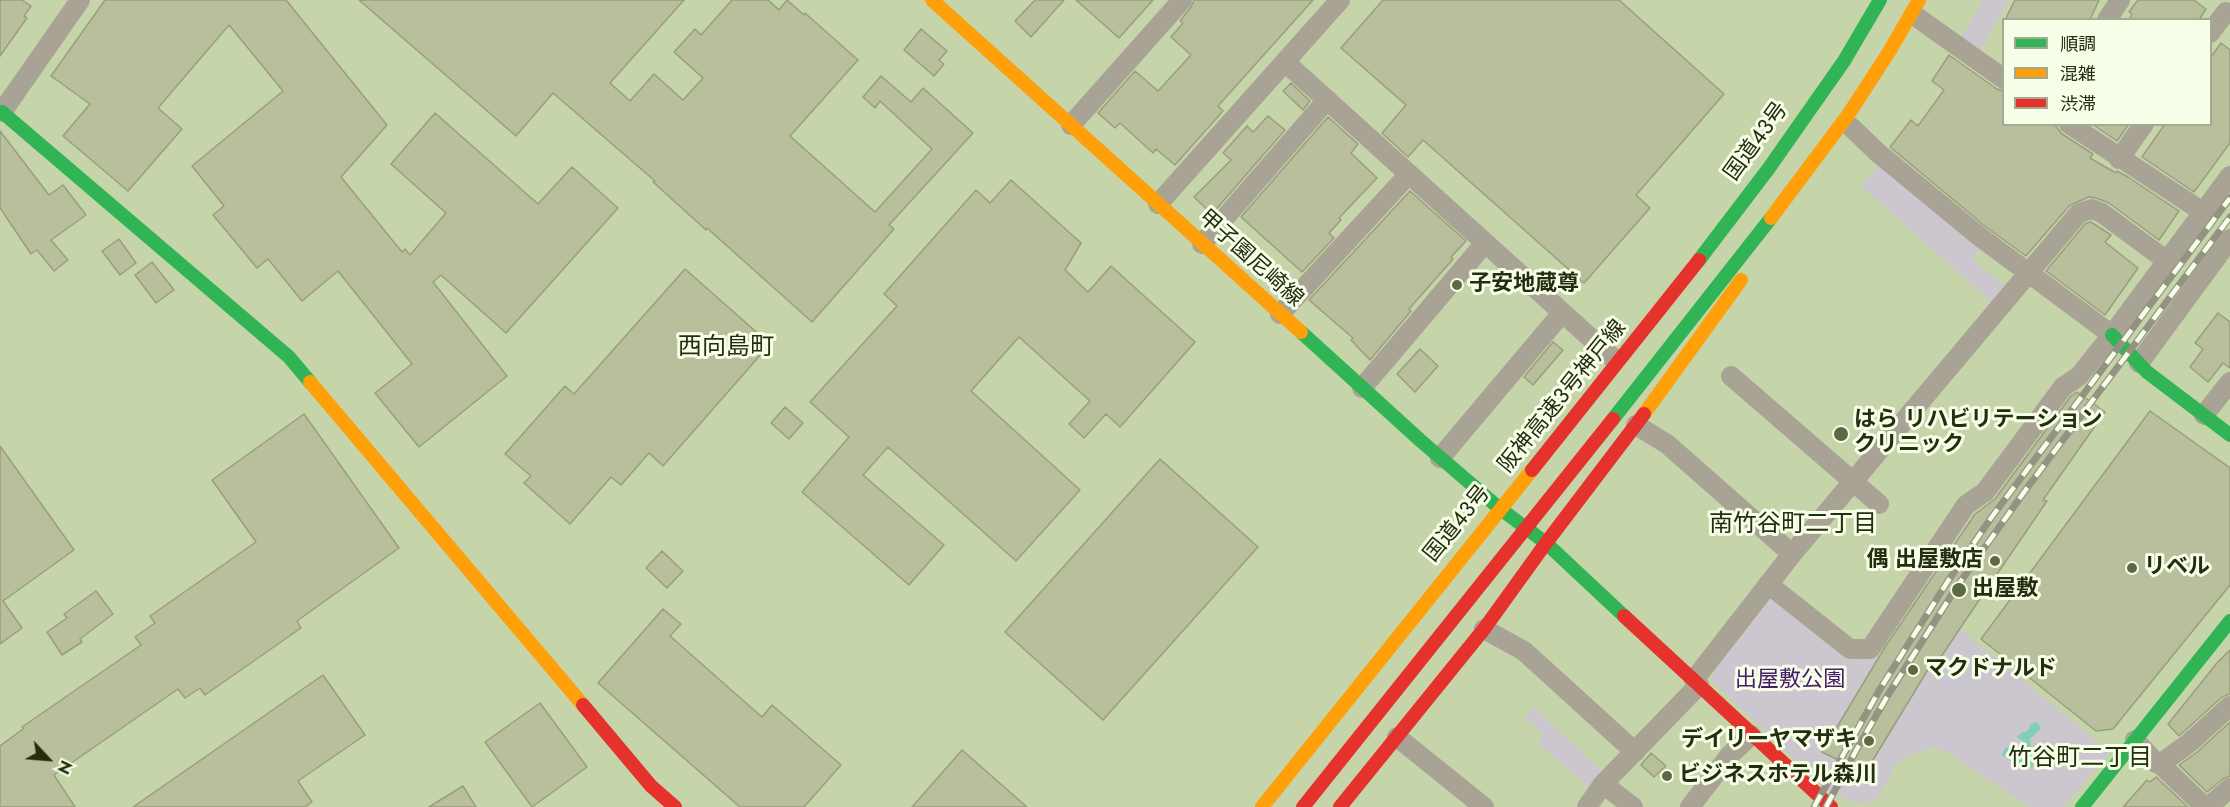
<!DOCTYPE html>
<meta charset="utf-8">
<style>
body{margin:0}
#map{position:relative;width:2230px;height:807px;overflow:hidden;background:#c6d4aa;font-family:Jost,"Noto Sans JP",sans-serif}
canvas{display:block}
.legend{position:absolute;left:2002px;top:18px;width:210px;height:108px;box-sizing:border-box;background:#f6fee8;border:2px solid #a2ab91;margin:0;padding:8px 10px;list-style:none;font-size:18px;color:#242e0f}
.legend li{display:flex;align-items:center;gap:12px;height:30px}
.legend b{width:30px;border:2px solid #a2ab91}
.north{position:absolute;left:18px;top:729px;width:60px;height:60px;-webkit-text-stroke:4px #f6fee8;paint-order:stroke;rotate:116deg;font-size:16px;font-weight:700;line-height:24px;text-align:center;color:#242e0f}
.north::after{content:'';display:block;margin:auto;width:21px;height:27px;background:#242e0f;clip-path:polygon(50% 0,100% 100%,50% 72%,0 100%)}
</style>
<div id="map">
<canvas width="2230" height="807"></canvas>
<ul class="legend">
<li><b style="height:8px;background:#30b455"></b>順調</li>
<li><b style="height:8px;background:#ff9f0a"></b>混雑</li>
<li><b style="height:8px;background:#e5322d"></b>渋滞</li>
</ul>
<div class="north">N</div>
</div>
<script>
const c = document.querySelector('canvas').getContext('2d');
c.lineJoin = 'round';
function paint(path, color) { c.fillStyle = color; c.fill(path, 'evenodd'); }
const toPath = rows => new Path2D(rows.map(r => 'M' + r).join(''));
function stroke(path, color, width, dash) { c.strokeStyle = color; c.lineWidth = width; c.lineCap = dash ? 'butt' : 'round'; c.setLineDash(dash || []); c.stroke(path); }
function drawText(font, color, halo, rows, align = 'center') {
  c.font = font + ' Jost,"Noto Sans JP",sans-serif'; c.lineWidth = 6; c.setLineDash([]); c.textBaseline = 'middle'; c.strokeStyle = halo; c.fillStyle = color; for (const [text, x, y, turn = 0] of rows) {
    c.save(); c.translate(x, y); c.rotate((+turn || 0) * Math.PI / 180); c.textAlign = isNaN(turn) ? turn : align; if (halo) c.strokeText(text, 0, 0); c.fillText(text, 0, 0); c.restore();
  }
}
paint(toPath([
 [1982,0,2009,0,1981,49,1962,37],
 [1877,167,1885,169,1981,248,1972,260,2006,287,1993,303,1861,186],
 [1774,599,1865,655,1880,659,1823,752,1865,773,1932,663,1941,657,1960,629,2110,752,2063,807,2029,807,1947,752,1931,748,1912,754,1896,765,1876,800,1863,804,1856,803,1830,793,1712,681,1713,671,1768,602],
 [1533,707,1604,773,1591,789,1538,743,1544,735,1524,717]
]), '#ccc6cf');
paint(toPath([
 [2037,722,2041,728,2030,739,2033,767,2022,769,2002,755,2006,747,2017,751,2023,741,2017,737,2021,733,2028,731,2031,724]
]), '#80cfb9');
const building = toPath([
 [0,0,22,0,31,6,24,16,27,18,0,56,0,0],
 [105,0,286,0,387,125,341,177,402,252,405,249,410,255,446,213,391,164,435,113,538,204,572,167,618,208,506,333,441,275,433,282,507,376,419,447,375,393,412,364,338,271,302,301,268,259,257,268,213,215,224,206,192,166,283,91,229,25,158,108,182,129,128,191,63,136,90,104,51,76,105,0],
 [359,0,684,0,610,83,630,101,654,74,683,100,703,78,674,52,695,29,701,35,732,0,768,0,779,10,787,0,804,15,805,13,858,60,790,136,875,212,932,149,880,101,875,108,863,97,881,76,911,102,923,88,973,133,889,225,894,229,812,322,707,228,706,230,653,182,655,181,553,93,516,136,359,0],
 [1035,0,1064,0,1031,37,1015,21,1035,0],
 [1076,0,1153,0,1119,38,1076,0],
 [1194,0,1313,0,1218,106,1223,111,1175,165,1156,149,1153,153,1120,123,1115,128,1098,113,1135,71,1158,91,1191,55,1171,37,1183,23,1180,21,1191,7,1194,0],
 [1383,0,1619,0,1724,94,1636,195,1650,208,1584,283,1423,140,1408,157,1382,133,1406,105,1341,48,1383,0],
 [2015,0,2099,0,2090,20,2005,20,2015,0],
 [2138,0,2194,0,2206,9,2199,20,2129,20,2132,14,2129,12,2138,0],
 [921,29,947,51,939,60,944,64,934,76,904,50,921,29],
 [2221,43,2230,50,2230,143,2194,192,2142,157,2165,124,2211,124,2211,57,2221,43],
 [1949,55,1997,89,2004,91,2004,124,2054,124,2062,134,2093,154,2090,158,2116,173,2117,171,2128,177,2179,211,2159,240,2109,203,2096,198,2089,197,2070,205,2026,256,1986,227,1890,147,1911,120,1918,126,1944,90,1932,81,1949,55],
 [1291,83,1310,101,1303,110,1283,91,1291,83],
 [1268,116,1285,130,1212,214,1194,197,1231,160,1223,153,1247,126,1253,132,1268,116],
 [1328,117,1358,144,1351,153,1377,178,1339,218,1341,220,1329,233,1334,238,1302,272,1241,217,1328,117],
 [2092,124,2129,124,2117,141,2092,124],
 [0,131,49,195,63,185,86,215,51,240,68,260,54,271,37,250,31,254,0,208,0,131],
 [1011,180,1081,243,1065,270,1088,292,1111,266,1195,342,1120,427,1106,414,1084,438,1069,424,1090,401,1019,337,971,391,1080,490,1016,561,888,447,863,475,944,545,909,585,802,492,849,437,810,402,897,306,884,294,976,190,990,203,1011,180],
 [1410,191,1466,241,1451,257,1453,259,1409,309,1411,311,1370,360,1351,340,1353,338,1309,300,1410,191],
 [2091,222,2111,235,2105,242,2138,268,2105,315,2046,271,2086,223,2091,222],
 [119,239,136,263,120,275,102,251,119,239],
 [152,262,174,290,156,303,135,275,152,262],
 [685,269,770,344,663,466,649,453,621,485,611,477,570,524,524,483,531,476,505,454,565,386,574,394,685,269],
 [2218,313,2230,322,2230,368,2223,363,2208,382,2190,367,2203,349,2195,343,2218,313],
 [1553,342,1563,350,1533,385,1524,377,1553,342],
 [1420,349,1438,366,1415,392,1397,374,1420,349],
 [2077,392,2105,412,2043,500,2047,501,1967,618,1941,657,1932,663,1865,773,1822,752,1885,647,1975,514,1995,499,2071,396,2077,392],
 [785,407,803,423,789,439,771,423,785,407],
 [2150,411,2230,468,2230,585,2113,729,2096,731,1981,639,2150,411],
 [304,414,399,548,297,621,301,628,205,695,200,688,185,698,178,689,54,775,75,807,0,807,0,746,23,729,22,727,141,645,135,637,155,623,150,616,256,542,212,480,304,414],
 [0,446,74,550,3,601,22,628,0,644,0,446],
 [1160,459,1258,547,1103,720,1005,632,1160,459],
 [662,551,683,571,667,588,646,568,662,551],
 [96,591,113,614,80,639,82,642,62,655,47,632,67,618,64,614,96,591],
 [663,609,681,624,670,636,762,717,772,705,841,765,804,807,740,807,598,683,663,609],
 [2230,650,2230,694,2222,697,2179,736,2168,724,2217,663,2230,650],
 [323,675,365,735,298,781,312,802,305,807,133,807,323,675],
 [540,703,587,767,532,807,485,742,540,703],
 [2230,722,2230,776,2223,779,2207,792,2179,765,2196,753,2230,722],
 [962,750,1027,807,912,807,962,750],
 [1651,753,1666,766,1654,777,1641,765,1651,753],
 [2156,777,2188,807,2123,807,2147,780,2150,782,2156,777],
 [463,786,476,807,429,807,463,786]
]);
paint(building, '#b9be9c');
stroke(building, '#999f7c', 1.5);
stroke(toPath([
 [1918,18,2004,79],
 [2107,20,2120,0],
 [2210,33,2226,12],
 [1285,62,1615,360],
 [2,112,80,0],
 [2069,124,2203,212],
 [1071,125,1182,0],
 [1851,127,1877,152,1979,236,2112,335],
 [2119,159,2144,124],
 [1158,204,1340,0],
 [1202,244,1327,100],
 [1280,314,1409,174],
 [2139,363,2230,239],
 [1731,376,1879,504],
 [1362,388,1485,243],
 [2204,415,2230,382],
 [1636,425,1667,444,1792,554],
 [1440,458,1562,313],
 [1768,584,1850,649,1870,649,1966,505,1985,492,2063,387,2079,376,2112,335,2230,176],
 [1484,629,1524,651,1635,752],
 [1694,680,1792,554,2079,213,2092,209,2102,213,2167,261],
 [1397,737,1484,807],
 [2135,740,2156,763,2160,764,2205,807],
 [2160,764,2188,744,2230,706],
 [1603,784,1633,807],
 [1587,807,1603,784,1699,685],
 [1690,807,1729,756,1751,735],
 [2208,807,2230,788]
]), '#a8a395', 20);
stroke(toPath([
 [2,112,289,357,310,382],
 [1301,332,1421,441,1498,507,1546,543,1624,616],
 [2112,335,2147,372,2230,435],
 [2082,807,2230,621]
]), '#30b455', 14);
stroke(toPath([
 [932,0,1301,332],
 [310,382,583,705],
 [1644,414,1741,280]
]), '#ff9f0a', 14);
stroke(toPath([
 [1624,616,1831,807],
 [583,705,651,786,675,807],
 [1340,807,1484,629,1546,543,1644,414]
]), '#e5322d', 14);
const rail = toPath([
 [1814,807,1880,689,1948,581,1991,518,2230,198],
 [1826,807,1858,747,1888,695,1958,585,2027,488,2230,217]
]);
stroke(rail, '#949382', 7);
stroke(rail, '#f6fee8', 4.5, [14]);
stroke(toPath([
 [1699,260,1769,168,1844,61,1880,0],
 [1613,419,1771,218]
]), '#30b455', 14);
stroke(toPath([
 [1771,218,1848,115,1889,52,1919,0],
 [1262,807,1532,470]
]), '#ff9f0a', 14);
stroke(toPath([
 [1532,470,1699,260],
 [1303,807,1613,419]
]), '#e5322d', 14);
for (const [x, y, r, color] of [
 [1457,285,6,"#5d6845"],
 [1841,434,8,"#5d6845"],
 [1995,561,6,"#5d6845"],
 [2132,568,6,"#5d6845"],
 [1959,590,8,"#5d6845"],
 [1913,670,6,"#5d6845"],
 [1869,741,6,"#5d6845"],
 [1667,776,6,"#5d6845"]
]) { const dot = new Path2D(); dot.arc(x, y, r, 0, 2 * Math.PI); c.fillStyle = color; c.fill(dot); stroke(dot, '#f6fee8', 2); }
drawText('22px', '#242e0f', '#f6fee8', [
 ["国道43号",1757,142,-54],
 ["甲子園尼崎線",1250,259,42],
 ["阪神高速3号神戸線",1563,397,-51],
 ["国道43号",1458,524,-51]
]);
drawText('bold 22px', '#242e0f', '#f6fee8', [
 ["子安地蔵尊",1469,285],
 ["はら リハビリテーション",1854,421],
 ["クリニック",1854,446],
 ["偶 出屋敷店",1983,561,"right"],
 ["リベル",2144,568],
 ["出屋敷",1972,590],
 ["マクドナルド",1925,670],
 ["デイリーヤマザキ",1857,741,"right"],
 ["ビジネスホテル森川",1679,776]
], 'left');
drawText('22px', '#451c6b', '#f6fee8', [
 ["出屋敷公園",1790,681]
]);
drawText('24px', '#242e0f', '#f6fee8', [
 ["西向島町",726,348],
 ["南竹谷町二丁目",1793,525],
 ["竹谷町二丁目",2080,759]
]);
</script>
